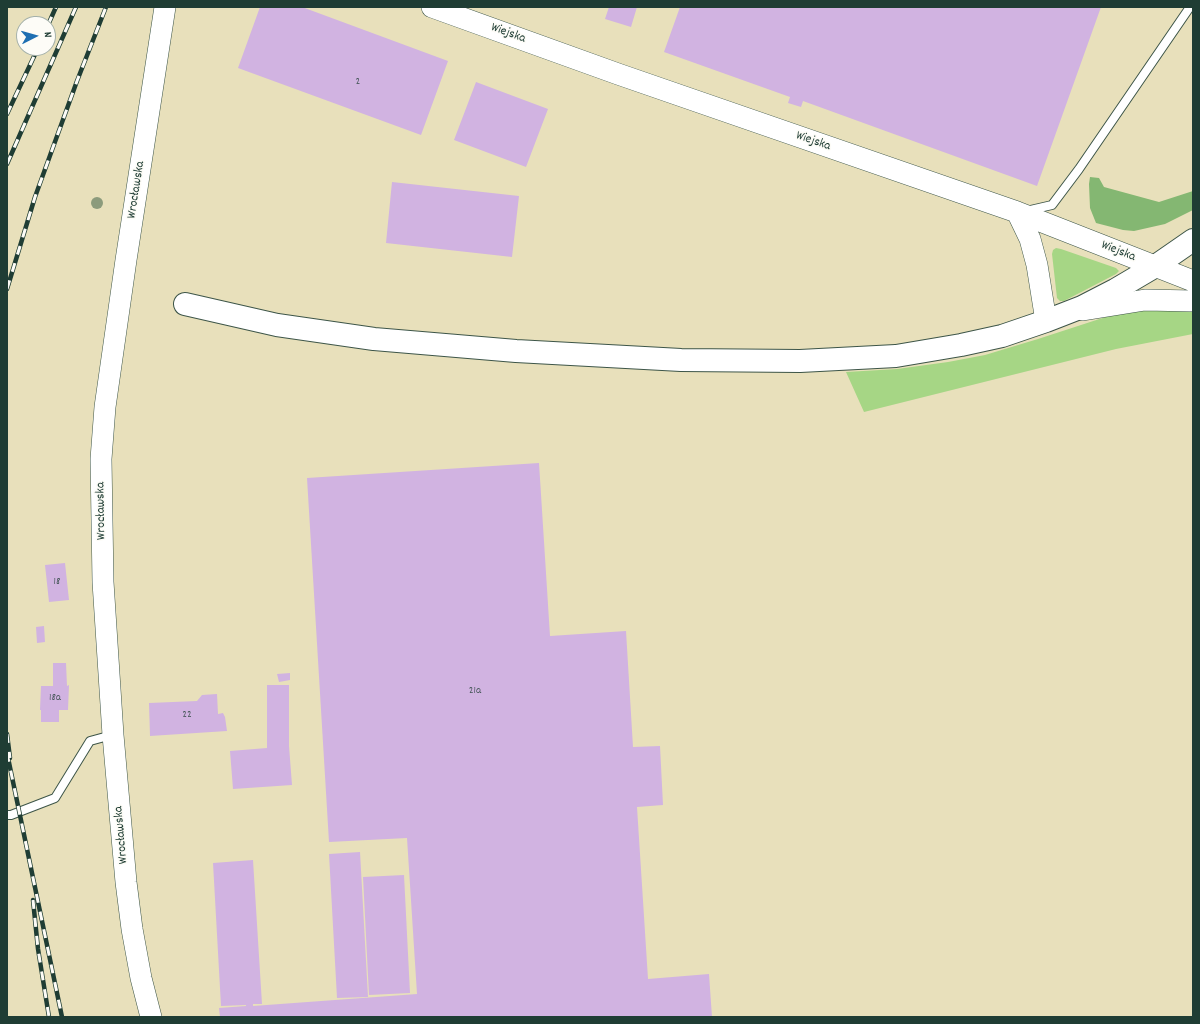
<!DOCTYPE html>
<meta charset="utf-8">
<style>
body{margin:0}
#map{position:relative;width:1200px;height:1024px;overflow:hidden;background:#e8e0bb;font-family:Dekko,sans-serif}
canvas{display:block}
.frame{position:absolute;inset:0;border:8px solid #1f3d34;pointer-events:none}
.north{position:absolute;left:16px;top:16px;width:40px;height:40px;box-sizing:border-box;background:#fdfcf7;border:1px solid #a4b0a9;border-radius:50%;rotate:84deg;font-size:11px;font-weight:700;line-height:16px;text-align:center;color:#1f3d34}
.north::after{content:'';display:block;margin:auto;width:14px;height:18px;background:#1f6fb2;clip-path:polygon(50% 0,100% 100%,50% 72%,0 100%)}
</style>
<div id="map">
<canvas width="1200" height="1024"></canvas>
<div class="frame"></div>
<div class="north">N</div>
</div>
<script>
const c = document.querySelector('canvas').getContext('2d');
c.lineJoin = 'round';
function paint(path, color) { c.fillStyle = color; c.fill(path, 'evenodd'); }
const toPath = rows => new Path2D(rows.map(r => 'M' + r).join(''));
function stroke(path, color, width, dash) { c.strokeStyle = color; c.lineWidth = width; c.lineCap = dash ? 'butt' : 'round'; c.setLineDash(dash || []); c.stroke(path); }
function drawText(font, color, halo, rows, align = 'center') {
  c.font = font + ' Dekko,sans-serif'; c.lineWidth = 3; c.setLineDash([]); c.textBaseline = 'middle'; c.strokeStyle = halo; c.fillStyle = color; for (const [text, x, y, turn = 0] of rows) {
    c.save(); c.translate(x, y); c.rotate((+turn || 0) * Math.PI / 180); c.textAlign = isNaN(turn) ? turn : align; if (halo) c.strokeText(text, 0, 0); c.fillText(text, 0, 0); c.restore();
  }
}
paint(toPath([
 [1056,248,1061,249,1116,268,1119,271,1116,274,1064,301,1060,301,1057,298,1052,254,1053,250],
 [1193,307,1193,334,1116,349,864,412,846,372,897,369,948,362,985,355,1038,339,1124,311]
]), '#a6d685');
paint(toPath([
 [1090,177,1099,178,1104,187,1159,202,1193,191,1193,210,1165,224,1134,231,1123,230,1096,223,1090,208,1089,184]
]), '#84b772');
paint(toPath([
 [260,7,302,7,448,61,421,135,238,68],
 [609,7,637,7,631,27,605,19],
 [680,7,1101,7,1037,186,803,101,801,107,788,103,790,97,664,52],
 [476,82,548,109,526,167,454,140],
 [392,182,519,196,512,257,386,243],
 [539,463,550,636,626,631,633,747,660,746,663,805,637,807,648,979,709,974,712,1017,220,1017,219,1008,246,1006,246,1005,221,1006,213,863,253,860,262,1004,253,1004,253,1006,417,994,407,838,329,842,307,478],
 [65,563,69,600,49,602,45,565],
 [44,626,45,642,37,643,36,627],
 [53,663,66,663,67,686,69,685,68,710,59,710,59,722,41,722,41,710,40,710,41,686,53,686],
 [290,673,290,680,279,682,277,674],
 [267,685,289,685,289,746,292,785,233,789,230,751,267,748],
 [217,694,218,714,223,713,225,717,227,731,150,736,149,703,197,701,202,695],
 [360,852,368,997,337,998,329,854],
 [404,875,410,993,369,995,363,877]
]), '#d1b3e1');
const service = toPath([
 [1026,211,1052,205,1079,169,1190,7],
 [7,815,11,815,55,798,90,741,112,735]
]);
const tertiary = toPath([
 [432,7,618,74,1017,212,1193,281],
 [1017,212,1030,239,1037,265,1046,321],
 [1083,310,1145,300,1193,301],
 [151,1017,141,978,132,929,126,882,113,735,103,582,101,459,105,407,126,260,165,7]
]);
const secondary = toPath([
 [185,304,277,325,374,339,516,351,681,360,800,361,896,356,961,345,1002,336,1046,321,1082,307,1115,290,1154,267,1193,240]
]);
stroke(service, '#3d5548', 10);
stroke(tertiary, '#3d5548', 22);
stroke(secondary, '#3d5548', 24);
stroke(service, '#fff', 8);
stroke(tertiary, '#fff', 21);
stroke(secondary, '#fff', 22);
const rail = toPath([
 [48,25,56,7],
 [7,114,38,48],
 [7,164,76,7],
 [7,289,35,197,77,81,106,7],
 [7,734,10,758],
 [7,753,62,1017],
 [33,900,38,949,49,1017]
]);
stroke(rail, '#1f3d34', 4.5);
stroke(rail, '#fdfcf7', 3, [9]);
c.fillStyle = '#8c9b7c';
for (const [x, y] of [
 [97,203]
]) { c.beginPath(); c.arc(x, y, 6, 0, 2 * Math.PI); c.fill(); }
drawText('11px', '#4c5a5f', null, [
 ["2",358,82],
 ["18",57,582],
 ["21a",475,691],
 ["18a",55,698],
 ["22",187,715]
]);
drawText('13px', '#1f3d34', '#fdfcf7', [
 ["Wiejska",508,34,20],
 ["Wiejska",813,142,19],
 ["Wrocławska",137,190,-81],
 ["Wiejska",1118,252,22],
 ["Wrocławska",102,511,-91],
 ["Wrocławska",122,835,-95]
]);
</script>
